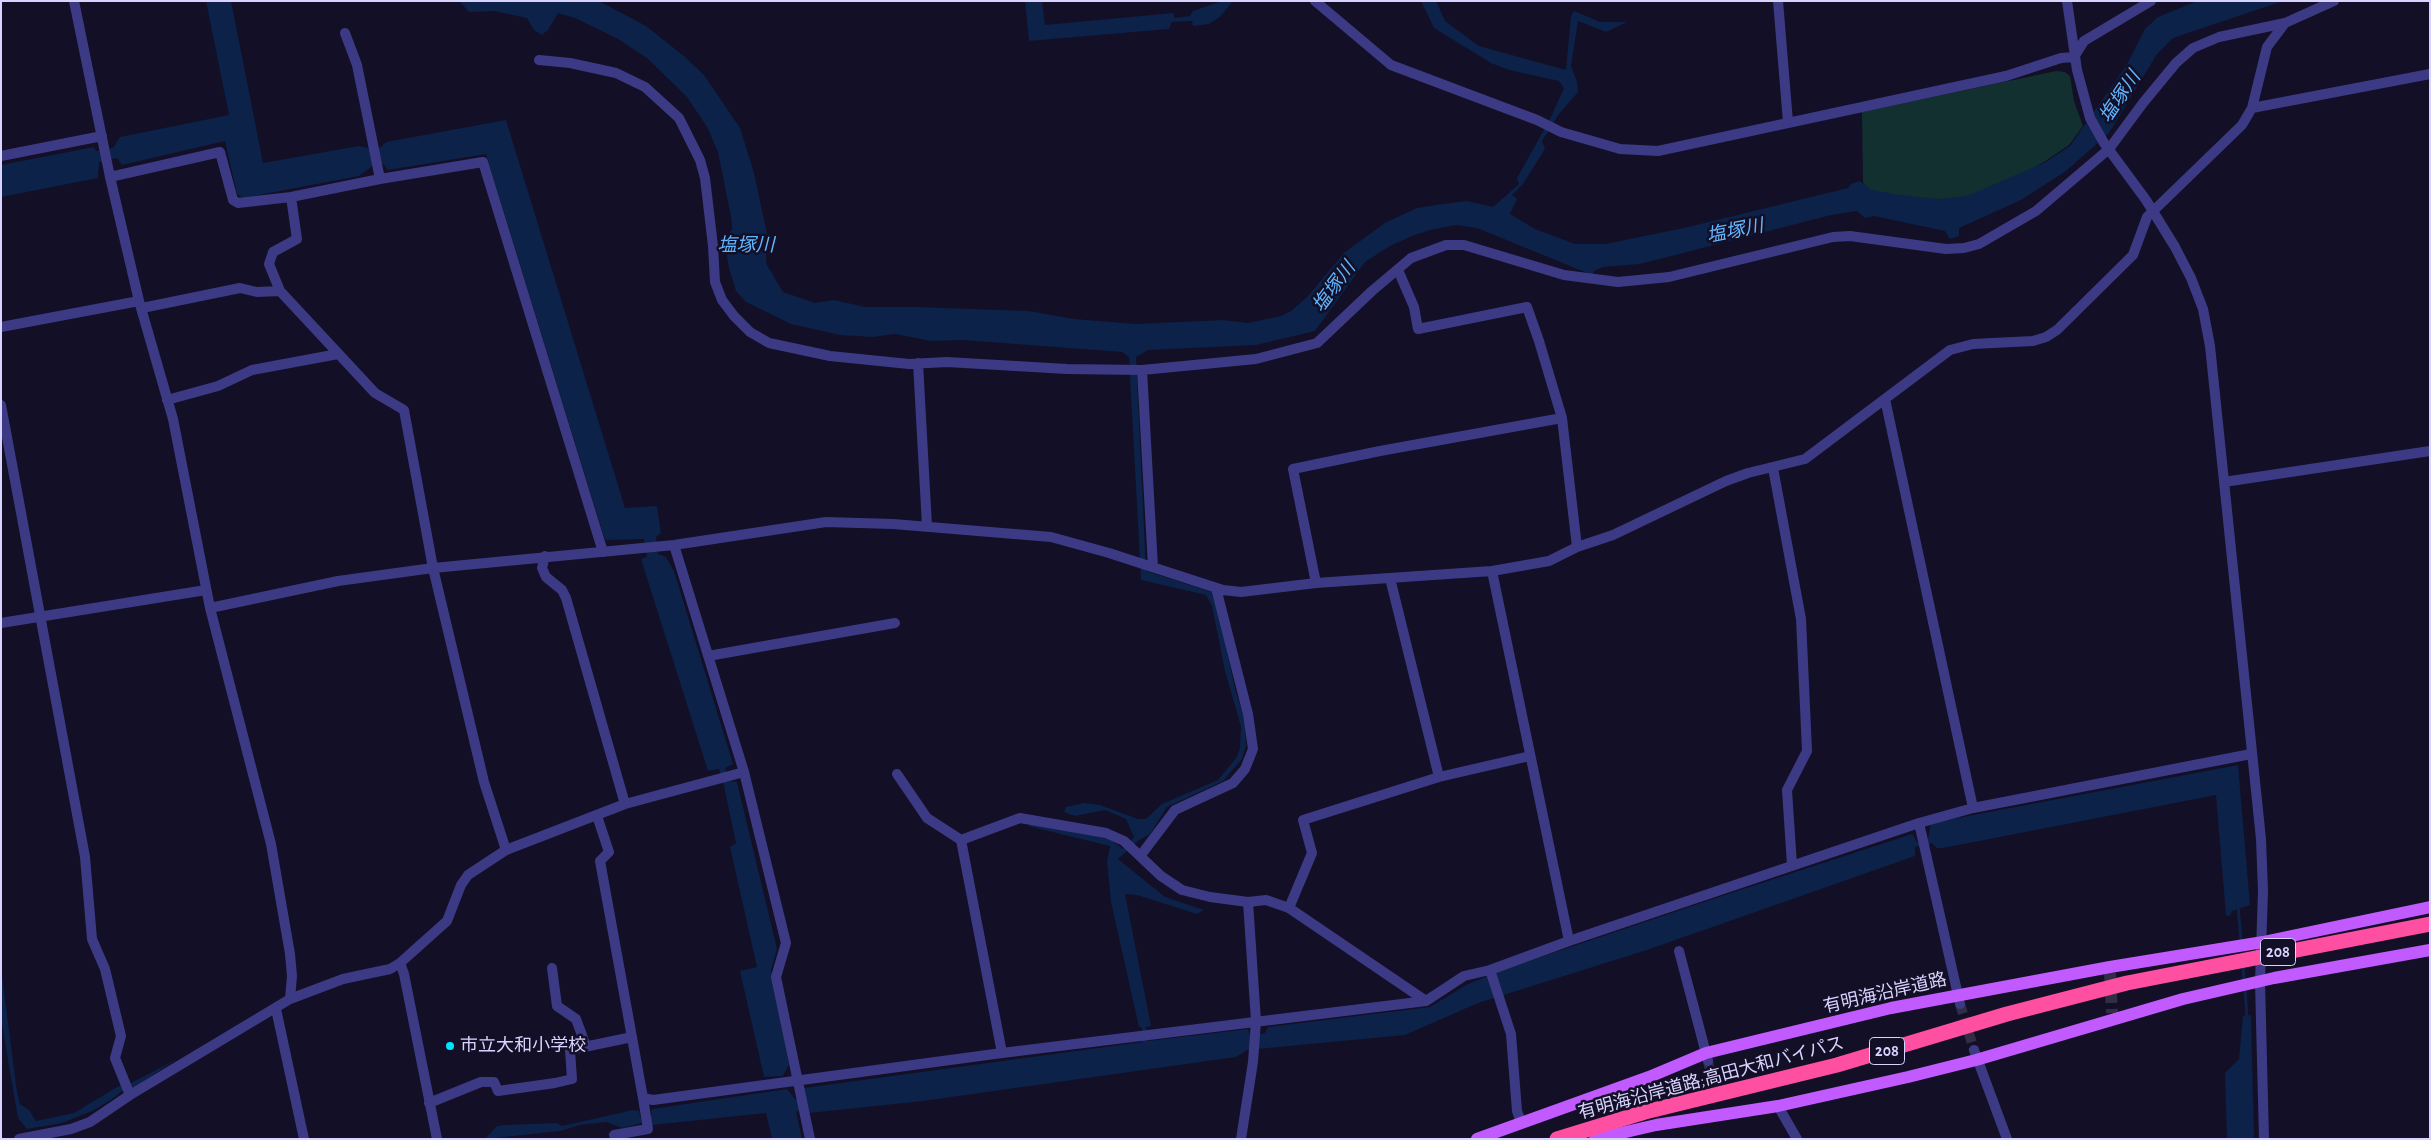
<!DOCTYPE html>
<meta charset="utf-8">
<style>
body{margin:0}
#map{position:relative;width:2431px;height:1140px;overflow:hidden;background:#130f26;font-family:"Alegreya Sans",sans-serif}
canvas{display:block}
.frame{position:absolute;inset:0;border:2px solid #d9d4ff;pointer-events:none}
</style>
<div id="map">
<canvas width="2431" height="1140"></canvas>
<div class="frame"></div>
</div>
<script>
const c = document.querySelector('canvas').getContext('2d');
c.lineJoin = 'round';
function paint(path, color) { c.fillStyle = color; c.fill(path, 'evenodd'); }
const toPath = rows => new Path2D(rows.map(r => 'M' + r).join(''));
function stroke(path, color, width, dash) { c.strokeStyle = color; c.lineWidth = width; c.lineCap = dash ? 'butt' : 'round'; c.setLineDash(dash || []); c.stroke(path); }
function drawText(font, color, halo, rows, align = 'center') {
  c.font = font + ' "Alegreya Sans","Noto Sans JP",sans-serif'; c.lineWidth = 5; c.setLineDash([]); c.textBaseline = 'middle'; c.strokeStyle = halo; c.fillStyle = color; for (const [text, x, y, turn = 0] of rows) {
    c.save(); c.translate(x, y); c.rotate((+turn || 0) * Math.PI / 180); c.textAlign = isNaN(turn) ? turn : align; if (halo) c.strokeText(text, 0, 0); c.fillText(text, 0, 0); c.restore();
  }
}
paint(toPath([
 [2056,71,2065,72,2070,76,2074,101,2083,126,2069,145,2044,162,1958,208,1875,194,1865,186,1863,182,1862,112]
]), '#12302f');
paint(toPath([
 [206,1,231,1,263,163,359,146,372,149,381,147,386,142,506,120,625,508,657,506,661,533,656,537,658,554,666,557,674,571,733,764,725,768,729,781,737,782,777,949,771,970,789,1064,783,1076,764,1077,740,971,757,967,730,847,736,843,724,786,719,769,708,771,641,559,647,557,644,539,605,540,486,154,388,170,383,164,374,165,359,176,243,198,237,194,225,141,122,165,117,158,99,162,98,178,1,197,1,165,94,147,96,151,113,148,120,137,229,115],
 [459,1,599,1,646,26,685,57,704,75,740,128,754,173,767,234,766,263,783,292,815,303,834,300,865,307,916,307,1029,311,1074,319,1136,324,1223,320,1248,323,1281,316,1291,311,1307,297,1345,252,1385,223,1417,208,1436,205,1467,201,1493,207,1519,184,1517,178,1551,117,1564,88,1559,81,1509,70,1491,63,1434,28,1421,1,1436,1,1445,21,1479,46,1566,70,1571,16,1574,11,1600,22,1627,22,1606,32,1578,21,1571,66,1577,82,1578,92,1559,114,1542,141,1545,149,1523,184,1512,195,1517,199,1510,214,1535,229,1575,244,1605,244,1684,228,1848,188,1851,184,1860,181,1872,190,1900,195,1939,199,1967,196,2044,163,2070,146,2126,66,2145,29,2158,17,2197,1,2283,1,2173,38,2157,54,2109,133,2066,171,2021,200,1959,228,1959,236,1950,239,1945,231,1874,216,1865,218,1857,211,1831,215,1640,264,1603,267,1594,271,1592,275,1477,228,1456,225,1430,230,1412,236,1390,246,1365,262,1315,331,1256,345,1148,350,1136,357,1146,571,1212,592,1217,604,1235,689,1245,720,1246,746,1242,759,1223,781,1167,807,1150,834,1139,840,1118,859,1165,897,1204,910,1197,914,1137,895,1125,894,1151,1026,1146,1027,1148,1041,1248,1029,1250,1036,1265,1033,1268,1027,1430,1007,1466,985,1502,970,1734,892,1912,834,1918,843,1928,839,1931,823,2238,765,2250,905,2232,911,2230,916,2226,915,2216,795,1943,848,1937,848,1932,843,1915,847,1915,856,1647,950,1478,1003,1405,1035,1247,1050,1236,1057,923,1101,809,1113,807,1108,796,1112,802,1139,772,1139,766,1113,652,1125,650,1121,622,1128,607,1122,580,1125,560,1131,485,1139,497,1126,504,1125,557,1123,562,1126,633,1110,639,1111,641,1119,651,1117,652,1109,787,1089,796,1100,803,1099,804,1088,1142,1042,1142,1028,1139,1027,1111,902,1107,862,1110,846,1028,826,1033,824,1099,836,1111,840,1123,849,1134,837,1126,819,1105,810,1075,816,1064,812,1066,807,1084,803,1100,805,1138,819,1146,819,1162,804,1218,780,1237,757,1240,748,1241,727,1225,671,1212,606,1206,595,1141,580,1129,357,1122,352,963,340,931,341,895,334,873,337,840,335,791,324,746,302,736,291,729,268,725,245,726,235,732,230,732,222,718,152,707,127,687,97,647,58,618,39,575,18,558,13,548,30,542,35,534,30,527,18,494,11,469,12],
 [1025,1,1042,1,1045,25,1173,13,1175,18,1190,16,1193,11,1222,1,1233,1,1220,17,1209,24,1193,26,1192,21,1172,22,1169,29,1029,41],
 [1,968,17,1092,20,1104,29,1110,36,1121,74,1113,117,1087,131,1083,177,1059,136,1086,123,1090,111,1100,92,1111,62,1123,27,1129,18,1118,9,1066,1,1018],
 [2251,1015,2254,1139,2227,1139,2225,1073,2239,1059,2243,1016]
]), '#0c2248');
stroke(toPath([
 [2238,905,2241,941],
 [2243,965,2244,981],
 [2245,987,2247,1019]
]), '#0c2248', 3);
stroke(toPath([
 [1960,1004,1974,1050],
 [1708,1061,1717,1105]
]), '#312d47', 10, [10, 5]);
stroke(toPath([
 [2110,973,2112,1013]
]), '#312d47', 12, [12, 6]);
stroke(toPath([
 [74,1,110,177,139,301,173,419,210,608,271,844,290,954,292,976,290,999],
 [1315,1,1391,65,1537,120,1561,132,1620,149,1658,151,2006,76,2061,58,2074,57,2084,41,2151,1],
 [1778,1,1788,122],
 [2067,1,2077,70,2090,118,2104,143,2146,200,2175,247,2191,278,2203,309,2210,346,2261,839,2263,891,2260,982,2264,1139],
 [345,33,357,65,380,179],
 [539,60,570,63,616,73,645,87,679,118,700,160,705,178,713,246,715,282,722,300,734,316,750,332,769,343,830,356,909,364,947,362,1067,369,1142,370,1256,359,1317,343,1372,291,1411,258,1446,245,1464,245,1564,275,1618,282,1669,277,1833,237,1850,236,1946,249,1964,248,1979,244,2036,211,2109,149,2143,103,2176,63,2193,48,2219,37,2285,23,2334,1],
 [2252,108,2430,74],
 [1,156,102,136],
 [110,177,220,152,233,200,238,203,291,197,380,179,483,162,603,552],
 [291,197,297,239,273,252,269,264,280,291,375,393,404,410,433,568,484,782,506,850],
 [1398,270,1414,307,1418,329,1527,307,1539,341,1562,418,1577,547],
 [142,308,240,288,257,292,280,291],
 [1,327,139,301],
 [918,363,927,526],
 [1142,370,1153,567],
 [1885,399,1973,808],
 [167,400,218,386,252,370,338,354],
 [1,405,85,857,92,939,105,969,121,1036,115,1058,130,1095],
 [1773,468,1801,619,1807,751,1787,790,1792,865],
 [2224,482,2430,451],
 [674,545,744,772,786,943,776,977,810,1139],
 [545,556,542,568,546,577,562,590,566,598,625,804],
 [1492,571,1569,941],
 [1390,578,1439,777],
 [1316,583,1293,469,1380,451,1562,418],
 [210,608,338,581,433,568,674,545,826,522,893,524,1051,537,1109,553,1223,590,1241,592,1316,583,1492,571,1549,561,1577,547,1613,535,1726,481,1748,473,1805,459,1950,350,1973,344,2033,341,2046,337,2057,330,2133,255,2147,217,2242,125,2252,108,2267,47,2285,23],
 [1,623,206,590],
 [708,656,895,623],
 [897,774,927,818,961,840,1020,818,1106,833,1124,841,1161,876,1182,890,1210,897,1248,902,1266,900,1289,908,1426,1001],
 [597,816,609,852,600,861,643,1098,653,1100,1002,1053,1426,1001,1464,976,1490,970,1569,941,1919,823,1973,808,2251,754],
 [1919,823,1960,1004],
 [961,840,1002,1053],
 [1141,855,1175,810,1233,783,1245,769,1253,749,1248,714,1216,588],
 [1289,908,1312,853,1303,820,1439,777,1530,756],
 [1679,951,1708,1061],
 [400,963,404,974,437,1139],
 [552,968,557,1006,576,1019,586,1046],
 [1490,970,1511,1034,1517,1111,1521,1122],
 [276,1009,304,1139],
 [1974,1050,2007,1139],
 [429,1103,481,1082,494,1082,498,1091,555,1083,572,1079,570,1050,632,1037],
 [1778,1106,1797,1139],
 [614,1135,648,1129,643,1098],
 [19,1139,71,1129,90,1122,130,1095,290,999,343,979,390,969,400,963,447,921,461,885,468,875,506,850,625,804,744,772],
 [1241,1139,1253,1062,1256,1021,1248,902]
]), '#3d3a85', 10);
stroke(toPath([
 [1477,1139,1649,1077,1706,1053,1891,1008,2110,967,2263,942,2430,907],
 [1595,1139,1656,1125,1778,1106,1908,1077,1976,1060,2183,999,2274,978,2430,950]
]), '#c25bff', 12);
stroke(toPath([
 [1557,1139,1645,1112,1837,1065,2007,1014,2127,983,2430,924]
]), '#ff4fa3', 15);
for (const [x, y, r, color] of [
 [450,1046,5,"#00e5ff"]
]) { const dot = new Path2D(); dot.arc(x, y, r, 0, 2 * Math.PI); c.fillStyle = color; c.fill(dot); stroke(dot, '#130f26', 2); }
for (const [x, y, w] of [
 [2278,952,35],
 [1887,1051,35]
]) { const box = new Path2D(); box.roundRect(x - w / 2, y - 13.5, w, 27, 4); c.fillStyle = '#130f26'; c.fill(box); stroke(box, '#d9d4ff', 1); }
drawText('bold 16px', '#d9d4ff', null, [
 ["208",2278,952],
 ["208",1887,1051]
]);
drawText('18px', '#d9d4ff', '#130f26', [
 ["有明海沿岸道路",1885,993,-13],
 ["有明海沿岸道路;高田大和バイパス",1711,1078,-15]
]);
drawText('18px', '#d9d4ff', '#130f26', [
 ["市立大和小学校",460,1046]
], 'left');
drawText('italic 19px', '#62b6ff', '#130f26', [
 ["塩塚川",2120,97,-56],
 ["塩塚川",1735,231,-11],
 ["塩塚川",746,245],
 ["塩塚川",1334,287,-53]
]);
</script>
